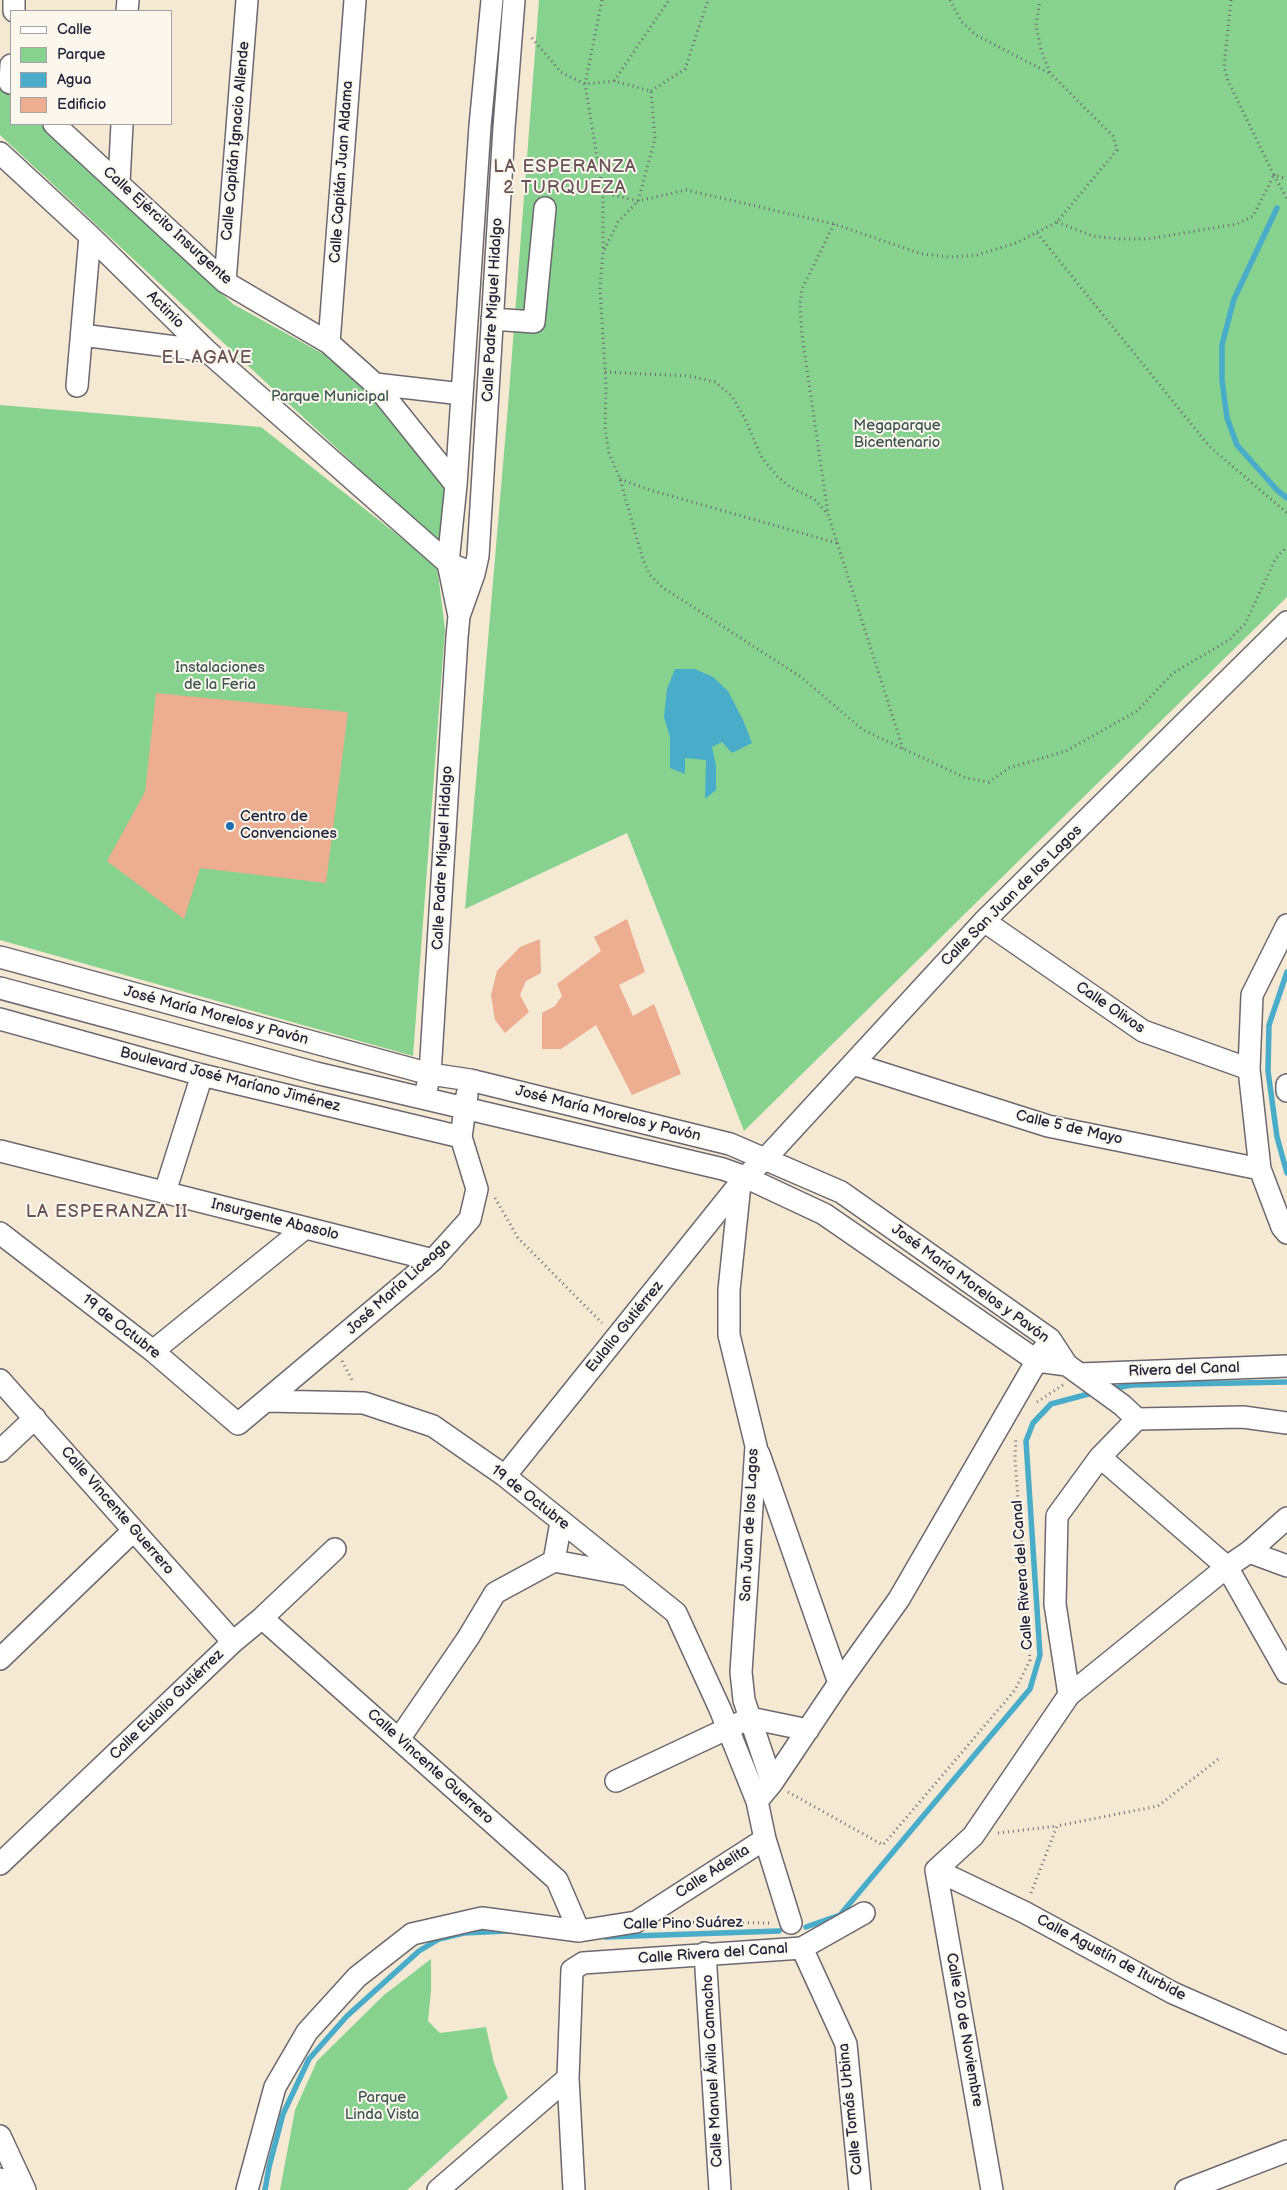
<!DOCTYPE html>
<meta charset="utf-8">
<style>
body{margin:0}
#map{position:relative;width:1287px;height:2190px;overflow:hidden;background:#f6e9d3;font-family:"Balsamiq Sans",sans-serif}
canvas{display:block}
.legend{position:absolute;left:10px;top:10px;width:162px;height:115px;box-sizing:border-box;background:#fbf7ec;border:1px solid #a4a2a5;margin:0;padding:6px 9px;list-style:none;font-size:15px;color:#22223b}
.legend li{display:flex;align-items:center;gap:10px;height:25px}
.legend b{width:25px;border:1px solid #a4a2a5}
</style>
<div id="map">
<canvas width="1287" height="2190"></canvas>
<ul class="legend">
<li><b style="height:6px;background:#fff"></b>Calle</li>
<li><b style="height:14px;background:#87d28f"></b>Parque</li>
<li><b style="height:14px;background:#49acc9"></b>Agua</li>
<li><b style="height:14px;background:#ecad90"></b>Edificio</li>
</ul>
</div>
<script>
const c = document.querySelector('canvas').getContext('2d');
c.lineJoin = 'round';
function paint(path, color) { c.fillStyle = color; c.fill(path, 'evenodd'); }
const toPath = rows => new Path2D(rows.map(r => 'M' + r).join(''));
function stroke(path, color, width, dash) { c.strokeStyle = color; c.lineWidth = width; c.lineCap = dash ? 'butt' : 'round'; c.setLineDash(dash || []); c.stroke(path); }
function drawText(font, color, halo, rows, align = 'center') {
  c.font = font + ' "Balsamiq Sans",sans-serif'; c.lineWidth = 4; c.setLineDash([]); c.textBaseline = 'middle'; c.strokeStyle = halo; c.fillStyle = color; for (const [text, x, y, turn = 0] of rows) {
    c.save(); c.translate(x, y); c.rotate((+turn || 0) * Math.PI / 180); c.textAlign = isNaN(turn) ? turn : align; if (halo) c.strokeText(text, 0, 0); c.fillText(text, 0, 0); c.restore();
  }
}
paint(toPath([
 [539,0,1287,0,1287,597,744,1131,627,833,465,909,508,406],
 [0,85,11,96,11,124,41,124,233,304,354,371,446,489,444,548,0,135],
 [0,405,261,427,437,566,445,629,413,1056,0,940],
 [431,1959,431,1991,428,2021,440,2033,486,2027,494,2063,508,2098,407,2190,280,2190,295,2110,317,2061,384,1995]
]), '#87d28f');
paint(toPath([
 [675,669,695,669,713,677,728,691,743,720,752,743,732,753,722,742,712,747,716,766,716,790,705,799,706,760,685,758,685,774,670,768,670,737,664,717,667,689]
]), '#49acc9');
stroke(toPath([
 [1277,208,1234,299,1222,345,1222,380,1227,418,1237,445,1277,490,1287,498],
 [1287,972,1269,1025,1268,1071,1277,1137,1287,1173],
 [1110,1389,1132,1385,1287,1382],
 [806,1927,840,1915,1030,1689,1040,1655,1026,1441,1033,1423,1051,1404,1096,1392],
 [605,1937,779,1931],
 [265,2190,269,2167,283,2114,309,2059,347,2016,419,1951,439,1939,464,1933,507,1931]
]), '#49acc9', 5.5);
paint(toPath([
 [156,693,348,712,326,883,200,868,184,919,107,861,145,792],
 [627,919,645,972,619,985,633,1016,654,1004,681,1074,632,1095,596,1025,561,1049,542,1049,542,1013,555,1006,562,996,557,984,601,951,594,937],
 [540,939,541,973,526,981,520,995,529,1012,505,1033,495,1020,491,995,497,971,520,947]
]), '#ecad90');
const minor = toPath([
 [14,11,14,0],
 [127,11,128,0],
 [10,83,11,65],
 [54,124,225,282,329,343,375,384,456,485],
 [0,153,90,236,207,351,448,563,474,574],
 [119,183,122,124],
 [225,282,247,0],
 [492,319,534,322,545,208],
 [82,335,207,351],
 [329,343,355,0],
 [375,384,462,394],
 [77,386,90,236],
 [459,616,448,563,456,485,480,126,492,0],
 [984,921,1143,1031,1249,1069],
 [1287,925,1252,995,1249,1069,1260,1169,1282,1227,1287,1233],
 [0,957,430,1074,470,1080,730,1144,841,1192,1050,1339,1067,1365,1122,1405,1137,1419,1243,1417,1287,1423],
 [0,988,316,1073,723,1169,745,1177,824,1214,1037,1361,1067,1365],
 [0,1019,202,1075,461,1137],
 [853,1064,1048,1126,1260,1169],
 [1287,1085,1287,1091],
 [427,1087,430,1074,457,637,459,616,474,574,478,556,504,128,514,0],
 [0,1151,433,1260],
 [740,1184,729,1290,729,1335,756,1446,741,1672,744,1700,750,1718,808,1730],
 [165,1192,202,1075],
 [0,1233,153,1351,238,1424,433,1260,470,1219,477,1189,461,1137,467,1095],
 [153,1351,305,1228],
 [1080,1374,1287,1366],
 [0,1380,233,1642],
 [266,1401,364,1403,433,1426,505,1476,676,1613,720,1709,757,1801,765,1839,791,1923],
 [0,1451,35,1418],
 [759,1454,839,1683],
 [1100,1457,1227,1567,1287,1673],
 [505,1476,745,1177,766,1158,984,921,1287,622],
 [1249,1552,1287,1566],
 [554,1561,624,1574],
 [262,1618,557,1880,579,1931],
 [0,1659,133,1531],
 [1069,1695,1055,1604,1057,1516,1100,1457,1137,1419],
 [399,1739,468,1638,495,1593,554,1561,561,1522],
 [616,1781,750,1718,772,1783],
 [757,1801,772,1783,839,1683,899,1599,1043,1350],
 [0,1864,233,1642,262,1618,335,1549],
 [936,1870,973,1836,1069,1695,1227,1567,1249,1552,1287,1518],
 [936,1870,1024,1912,1173,1993,1287,2043],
 [936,1870,992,2190],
 [802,1948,846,2044,860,2190],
 [705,1953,720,2190],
 [0,2136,25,2190],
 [0,2179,5,2190],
 [247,2190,275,2087,307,2032,357,1977,412,1934,482,1918,579,1931,636,1922,765,1839],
 [438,2190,568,2078],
 [574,2190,568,2078,572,1970,583,1963,802,1948,864,1913],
 [1186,2190,1287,2151]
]);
stroke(minor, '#6c6870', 24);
stroke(toPath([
 [602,0,585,84,603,193,603,251],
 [950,0,961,21,976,35,1049,73],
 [1231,0,1224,67,1228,81,1274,175,1287,179],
 [532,38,561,72,585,84,614,81,651,91,655,139,638,201,618,222,603,252,600,288,606,385,605,429,609,453,620,479,643,560,650,575,662,587,801,677,863,730,966,778,989,782,1009,768,1066,751,1137,711,1173,673,1229,640,1245,624,1276,558,1287,547],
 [614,81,669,0],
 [651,91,685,69,708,0],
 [1274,175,1287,199],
 [548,189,554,158,598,167],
 [603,193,638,201,686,190,834,224,922,254,950,257,977,255,1016,243,1057,222,1117,150,1113,136,1050,73,1041,50,1036,25,1040,0],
 [1057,222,1093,236,1119,239,1148,239,1237,224,1253,216,1274,175],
 [834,224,802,289,800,304,802,335,828,514,903,749],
 [1037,233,1209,446,1287,513],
 [605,372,689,376,715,382,732,396,745,419,762,458,777,476,790,487,814,499,827,513],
 [620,479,650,490,837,543],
 [495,1198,518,1238,602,1323],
 [342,1361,353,1382],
 [1037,1402,1063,1385],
 [788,1792,883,1845,1015,1690,1030,1660,1015,1459,1016,1438],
 [998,1833,1057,1826],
 [1031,1893,1057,1826,1158,1806,1221,1757],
 [673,1922,772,1923]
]), '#6c6870', 3, [1, 4]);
stroke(minor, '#fff', 21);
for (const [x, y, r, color] of [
 [230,826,5,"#1f6fb2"]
]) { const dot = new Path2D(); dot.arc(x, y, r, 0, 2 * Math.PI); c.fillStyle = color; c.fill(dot); stroke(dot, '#fbf7ec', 2); }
drawText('15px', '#22223b', '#fbf7ec', [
 ["Calle Capitán Ignacio Allende",236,141,-85],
 ["Calle Capitán Juan Aldama",342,172,-86],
 ["Calle Ejército Insurgente",167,226,42],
 ["Actinio",165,310,45],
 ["Calle Padre Miguel Hidalgo",493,310,-87],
 ["Calle Padre Miguel Hidalgo",443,858,-87],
 ["Calle San Juan de los Lagos",1012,896,-45],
 ["Calle Olivos",1110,1008,34],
 ["José María Morelos y Pavón",216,1016,15],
 ["Boulevard José Maríano Jiménez",230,1080,14],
 ["José María Morelos y Pavón",608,1114,14],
 ["Calle 5 de Mayo",1069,1128,13],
 ["Insurgente Abasolo",275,1220,14],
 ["José María Morelos y Pavón",970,1284,36],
 ["José María Liceaga",399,1287,-42],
 ["19 de Octubre",121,1327,38],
 ["Eulalio Gutiérrez",625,1327,-51],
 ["Rivera del Canal",1184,1370,-2],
 ["19 de Octubre",530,1498,38],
 ["Calle Vincente Guerrero",117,1511,49],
 ["San Juan de los Lagos",750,1525,-87],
 ["Calle Rivera del Canal",1023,1575,-94],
 ["Calle Eulalio Gutiérrez",167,1705,-44],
 ["Calle Vincente Guerrero",430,1767,42],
 ["Calle Adelita",713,1872,-33],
 ["Calle Pino Suárez",683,1924,-1],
 ["Calle Rivera del Canal",713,1954,-4],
 ["Calle Agustín de Iturbide",1111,1958,28],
 ["Calle 20 de Noviembre",964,2030,80],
 ["Calle Manuel Ávila Camacho",713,2071,-93],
 ["Calle Tomás Urbina",851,2109,-96]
]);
drawText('15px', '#405754', '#fbf7ec', [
 ["Parque Municipal",330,397],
 ["Megaparque",897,426],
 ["Bicentenario",897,443],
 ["Instalaciones",220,668],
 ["de la Feria",220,685],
 ["Parque",382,2098],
 ["Linda Vista",382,2115]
]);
drawText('15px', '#22223b', '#fbf7ec', [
 ["Centro de",240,817],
 ["Convenciones",240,834]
], 'left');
c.letterSpacing = '1px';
drawText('18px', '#695359', '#fbf7ec', [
 ["LA ESPERANZA",565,167],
 ["2 TURQUEZA",565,188],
 ["EL AGAVE",207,358],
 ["LA ESPERANZA II",107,1212]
]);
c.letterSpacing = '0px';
</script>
